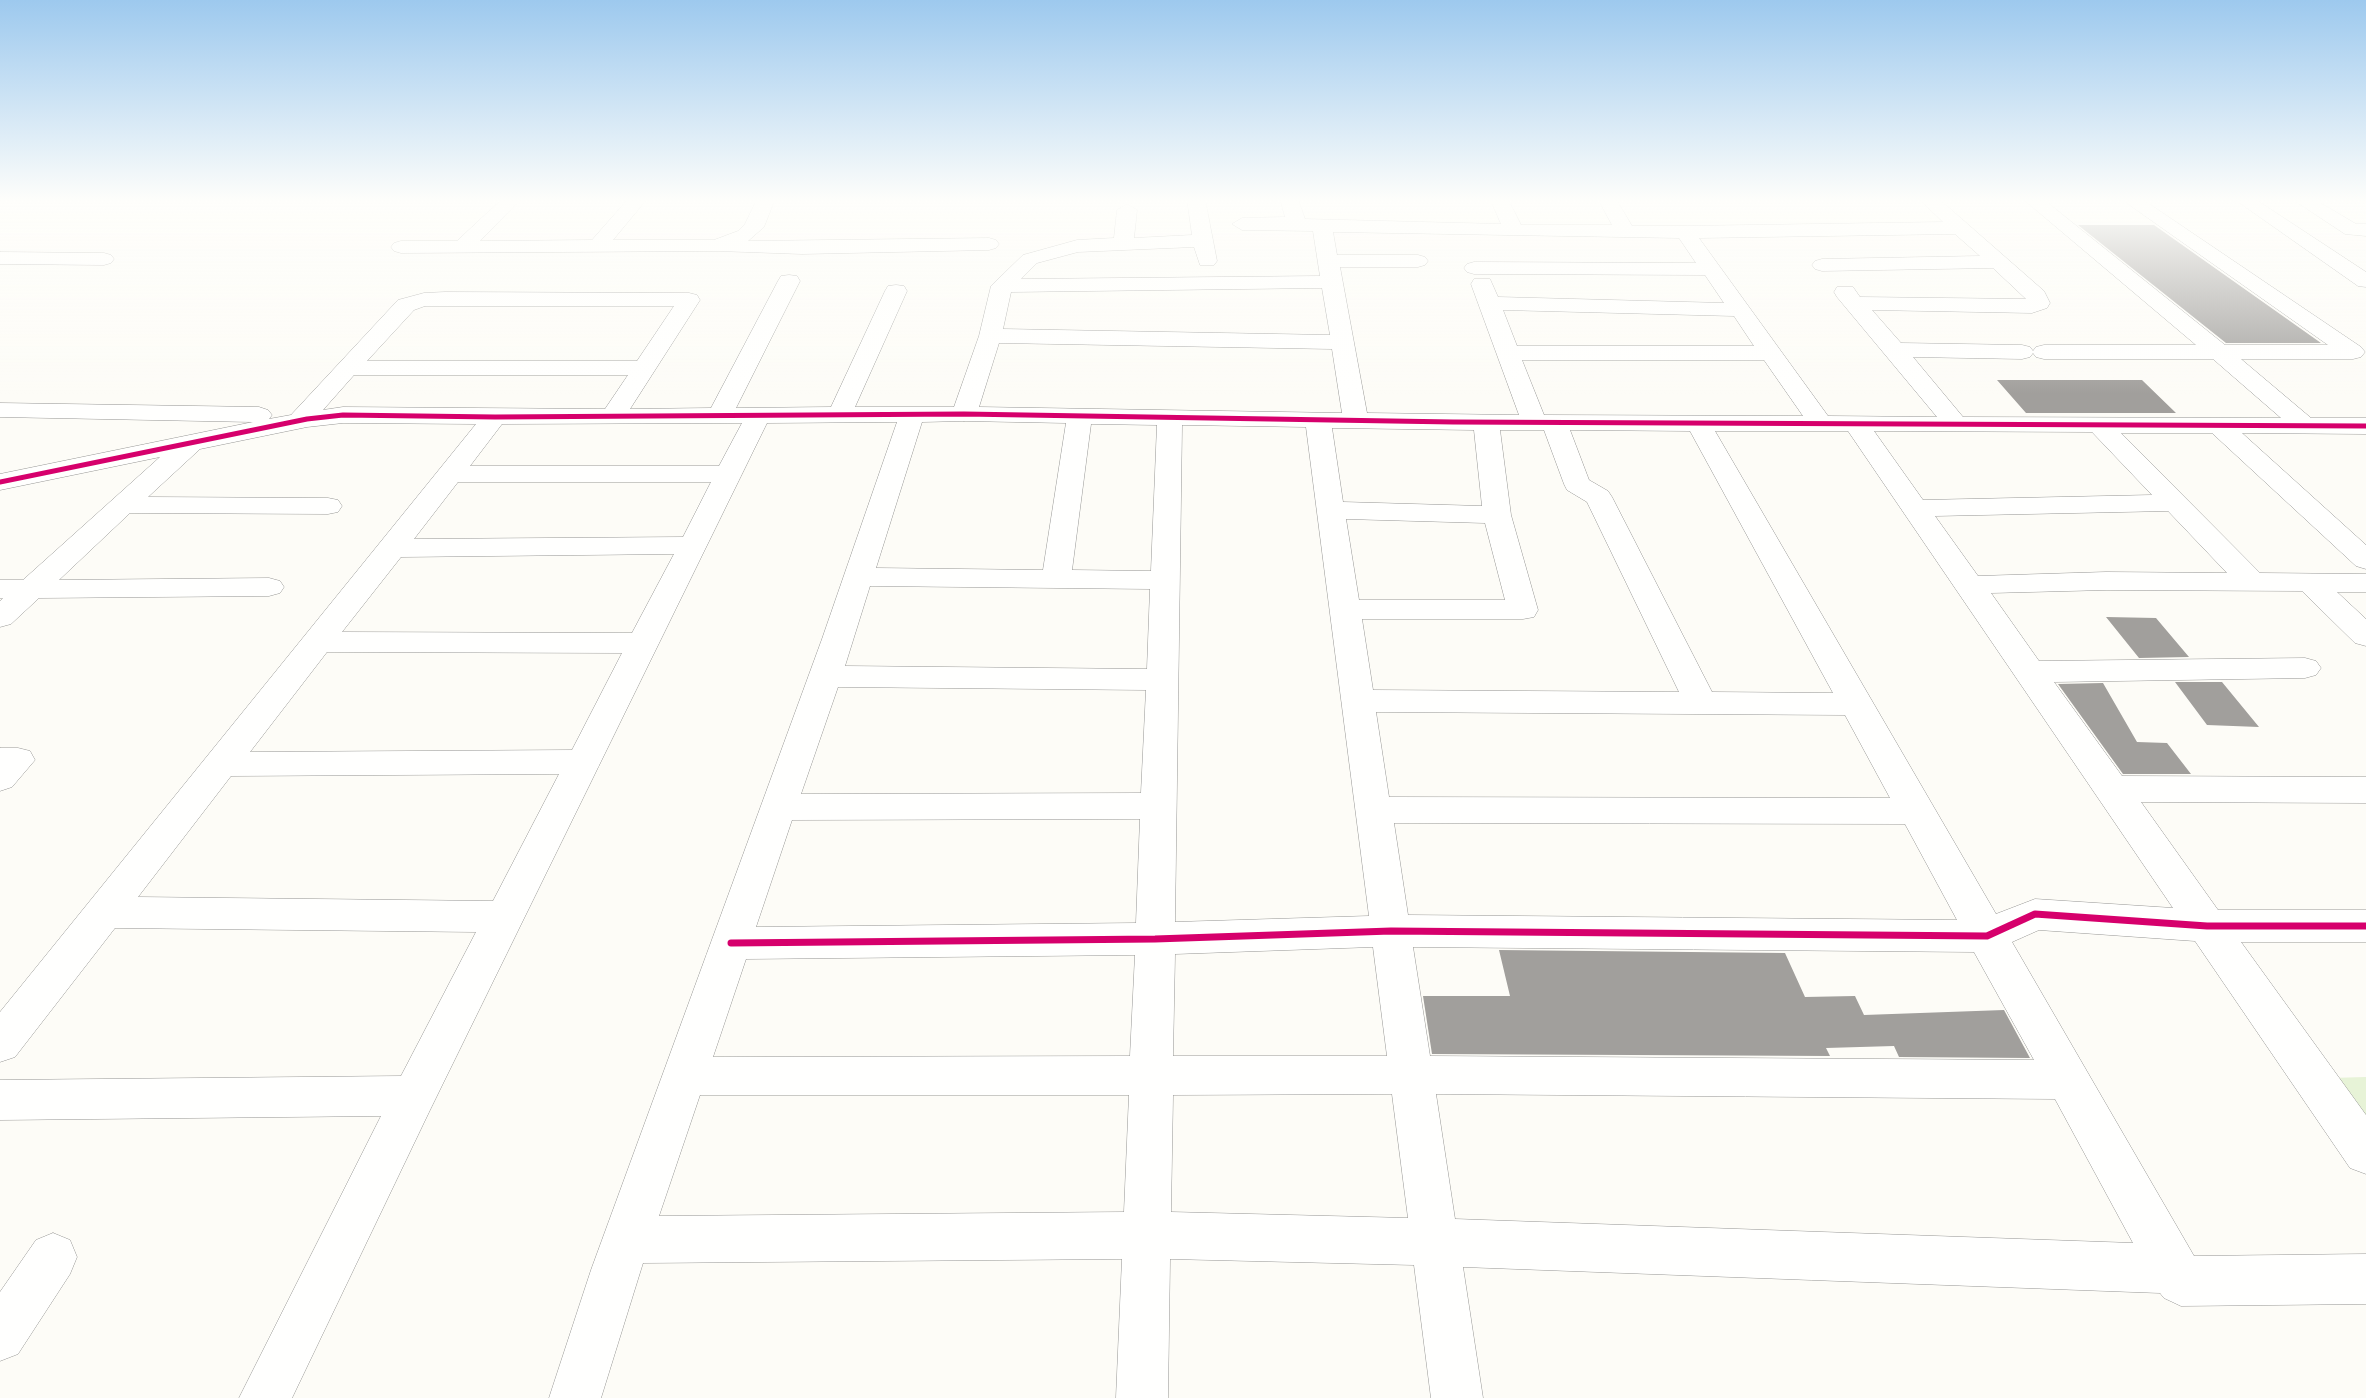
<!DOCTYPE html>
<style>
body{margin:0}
canvas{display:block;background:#fdfcf7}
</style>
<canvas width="2366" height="1398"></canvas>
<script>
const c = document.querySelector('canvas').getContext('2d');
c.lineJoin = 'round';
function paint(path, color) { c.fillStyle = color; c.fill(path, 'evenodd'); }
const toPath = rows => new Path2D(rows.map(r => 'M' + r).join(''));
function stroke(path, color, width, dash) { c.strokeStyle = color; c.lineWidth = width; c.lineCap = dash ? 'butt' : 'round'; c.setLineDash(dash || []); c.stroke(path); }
paint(toPath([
 [2366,1077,2366,1128,2330,1078]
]), '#e7f3d7');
paint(toPath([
 [2078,225,2154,225,2321,343,2226,343],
 [1997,380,2142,380,2176,413,2026,413],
 [2106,617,2156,618,2189,657,2139,658],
 [2175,682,2222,682,2259,727,2207,725],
 [2103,683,2137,742,2167,743,2191,774,2123,774,2058,684],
 [1499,950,1785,953,1805,997,1855,996,1864,1015,2004,1010,2030,1058,1899,1057,1894,1046,1826,1048,1830,1056,1432,1054,1423,996,1510,996]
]), '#a19f9c');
const minor = toPath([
 [502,199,521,199,480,241,592,240,628,199,647,199,613,240,714,240,738,231,745,224,757,199,775,199,764,227,748,241,989,238,996,240,999,244,996,248,989,250,802,254,718,251,401,253,394,251,391,247,394,243,401,241,457,241,502,199],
 [1187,199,1205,199,1217,261,1214,265,1200,265,1194,247,1078,252,1037,263,1021,279,1320,276,1313,231,1242,230,1232,224,1242,218,1285,217,1280,199,1298,199,1305,219,1501,224,1490,199,1508,199,1521,225,1612,225,1598,199,1616,199,1632,226,1685,226,1943,222,1919,199,1939,199,2044,291,2050,303,2047,308,2032,313,1872,310,1901,343,2022,345,2030,347,2033,351,2036,347,2044,345,2196,345,2023,199,2043,199,2225,345,2328,345,2121,199,2142,199,2361,347,2365,352,2361,357,2353,359,2241,359,2311,418,2366,418,2366,434,2242,433,2366,545,2366,569,2356,566,2212,433,2121,433,2260,573,2366,574,2366,592,2337,592,2366,619,2366,646,2355,643,2302,591,2106,590,1991,593,2039,661,2305,658,2316,661,2321,668,2316,675,2305,678,2054,682,2122,776,2366,777,2366,803,2141,802,2218,910,2366,910,2366,942,2241,942,2366,1115,2366,1174,2350,1168,2195,941,2039,930,2012,942,2194,1256,2366,1254,2366,1304,2181,1306,2164,1298,2160,1293,1463,1267,1483,1398,1431,1398,1414,1265,1170,1259,1168,1398,1116,1398,1122,1259,643,1263,601,1398,549,1398,591,1270,822,639,897,422,767,423,430,1110,292,1398,239,1398,381,1116,0,1120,0,1080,401,1076,476,932,115,928,15,1057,0,1062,0,1012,476,424,343,423,307,427,200,449,148,497,328,498,338,500,342,506,338,512,328,514,130,513,59,580,269,578,280,581,284,587,280,593,269,596,39,598,11,624,0,627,0,601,3,598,0,598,0,580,23,580,160,457,0,490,0,474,253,422,0,417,0,403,259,407,268,410,272,415,269,419,291,415,398,300,424,293,445,292,689,293,697,295,700,300,630,409,711,408,778,281,781,276,789,275,797,276,800,281,736,408,831,407,885,291,888,286,896,285,904,286,907,291,855,407,954,407,979,336,991,286,1023,255,1077,240,1114,238,1117,210,1127,204,1137,210,1134,238,1192,235,1187,199],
 [1333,232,1679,238,1696,263,1474,262,1467,264,1464,268,1467,272,1474,274,1705,275,1724,303,1498,297,1490,279,1474,279,1471,284,1519,415,1367,413,1340,267,1418,267,1425,265,1428,261,1425,257,1418,255,1337,255,1333,232],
 [1955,234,1980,256,1822,259,1815,261,1812,265,1815,269,1822,271,1993,268,2026,299,1860,297,1853,287,1837,287,1834,292,1837,297,1937,417,1828,416,1699,238,1955,234],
 [1322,288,1330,335,1003,329,1011,292,1322,288],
 [425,306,674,306,637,361,367,361,414,310,425,306],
 [1503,310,1734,316,1754,346,1517,346,1503,310],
 [999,343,1332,349,1342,413,979,407,999,343],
 [2033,353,2036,357,2044,359,2213,359,2281,418,1963,417,1913,357,2022,359,2030,357,2033,353],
 [1522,360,1764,360,1803,416,1544,415,1522,360],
 [354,375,628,375,605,409,343,407,323,410,354,375],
 [964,421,1066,423,1043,570,876,568,922,422,964,421],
 [742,423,719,466,470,466,502,424,742,423],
 [1091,424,1157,425,1151,571,1072,570,1091,424],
 [1182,425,1306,427,1369,916,1175,922,1182,425],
 [1332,428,1474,430,1482,506,1343,502,1332,428],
 [1500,430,1544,430,1564,484,1567,490,1587,502,1679,692,1373,690,1362,619,1523,619,1534,617,1538,610,1511,515,1500,430],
 [1570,430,1690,431,1833,693,1712,692,1612,497,1608,491,1589,480,1570,430],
 [1715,431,1848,431,2173,908,2035,899,1996,914,1715,431],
 [1874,431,2092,432,2152,495,1923,500,1874,431],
 [458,482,711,482,683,537,414,539,458,482],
 [2168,511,2227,573,2106,572,1978,576,1935,516,2168,511],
 [1346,519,1485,523,1505,600,1359,600,1346,519],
 [674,554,632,633,342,632,401,557,674,554],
 [870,586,1150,589,1147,669,845,666,870,586],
 [327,652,622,653,572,750,250,752,327,652],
 [838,687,1146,690,1141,793,801,794,838,687],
 [1376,712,1845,715,1890,798,1389,797,1376,712],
 [559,774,493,901,138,897,231,776,559,774],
 [1140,819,1136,923,756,927,792,820,1140,819],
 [1394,823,1905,824,1957,920,1408,915,1394,823],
 [1373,947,1387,1056,1173,1056,1175,954,1373,947],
 [1413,947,1974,952,2034,1060,1430,1056,1413,947],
 [1135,955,1130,1056,713,1057,746,959,1135,955],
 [1392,1094,1408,1218,1171,1212,1173,1095,1392,1094],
 [1436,1094,2055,1099,2133,1243,1455,1219,1436,1094],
 [700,1095,1129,1095,1124,1212,659,1216,700,1095],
 [2234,199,2255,199,2366,272,2366,287,2358,286,2234,199],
 [2292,199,2314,199,2356,224,2366,224,2366,236,2345,234,2292,199],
 [0,252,104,253,111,255,114,259,111,263,104,265,0,264,0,252],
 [0,748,18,748,30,751,35,760,12,787,0,791,0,748],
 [53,1233,70,1240,77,1257,70,1274,18,1354,0,1361,0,1292,36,1240,53,1233]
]);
stroke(minor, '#979795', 1);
paint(minor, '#fffffe');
stroke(toPath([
 [0,482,307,419,343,415,495,417,964,414,1453,422,2366,426]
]), '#d6006c', 5);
stroke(toPath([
 [731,943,1155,939,1391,931,1987,936,2035,914,2207,926,2366,926]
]), '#d6006c', 7);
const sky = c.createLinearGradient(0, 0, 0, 394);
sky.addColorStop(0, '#9dc9ee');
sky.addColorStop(0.51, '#fefefb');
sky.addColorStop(1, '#fefefb00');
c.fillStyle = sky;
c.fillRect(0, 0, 2366, 394);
</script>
